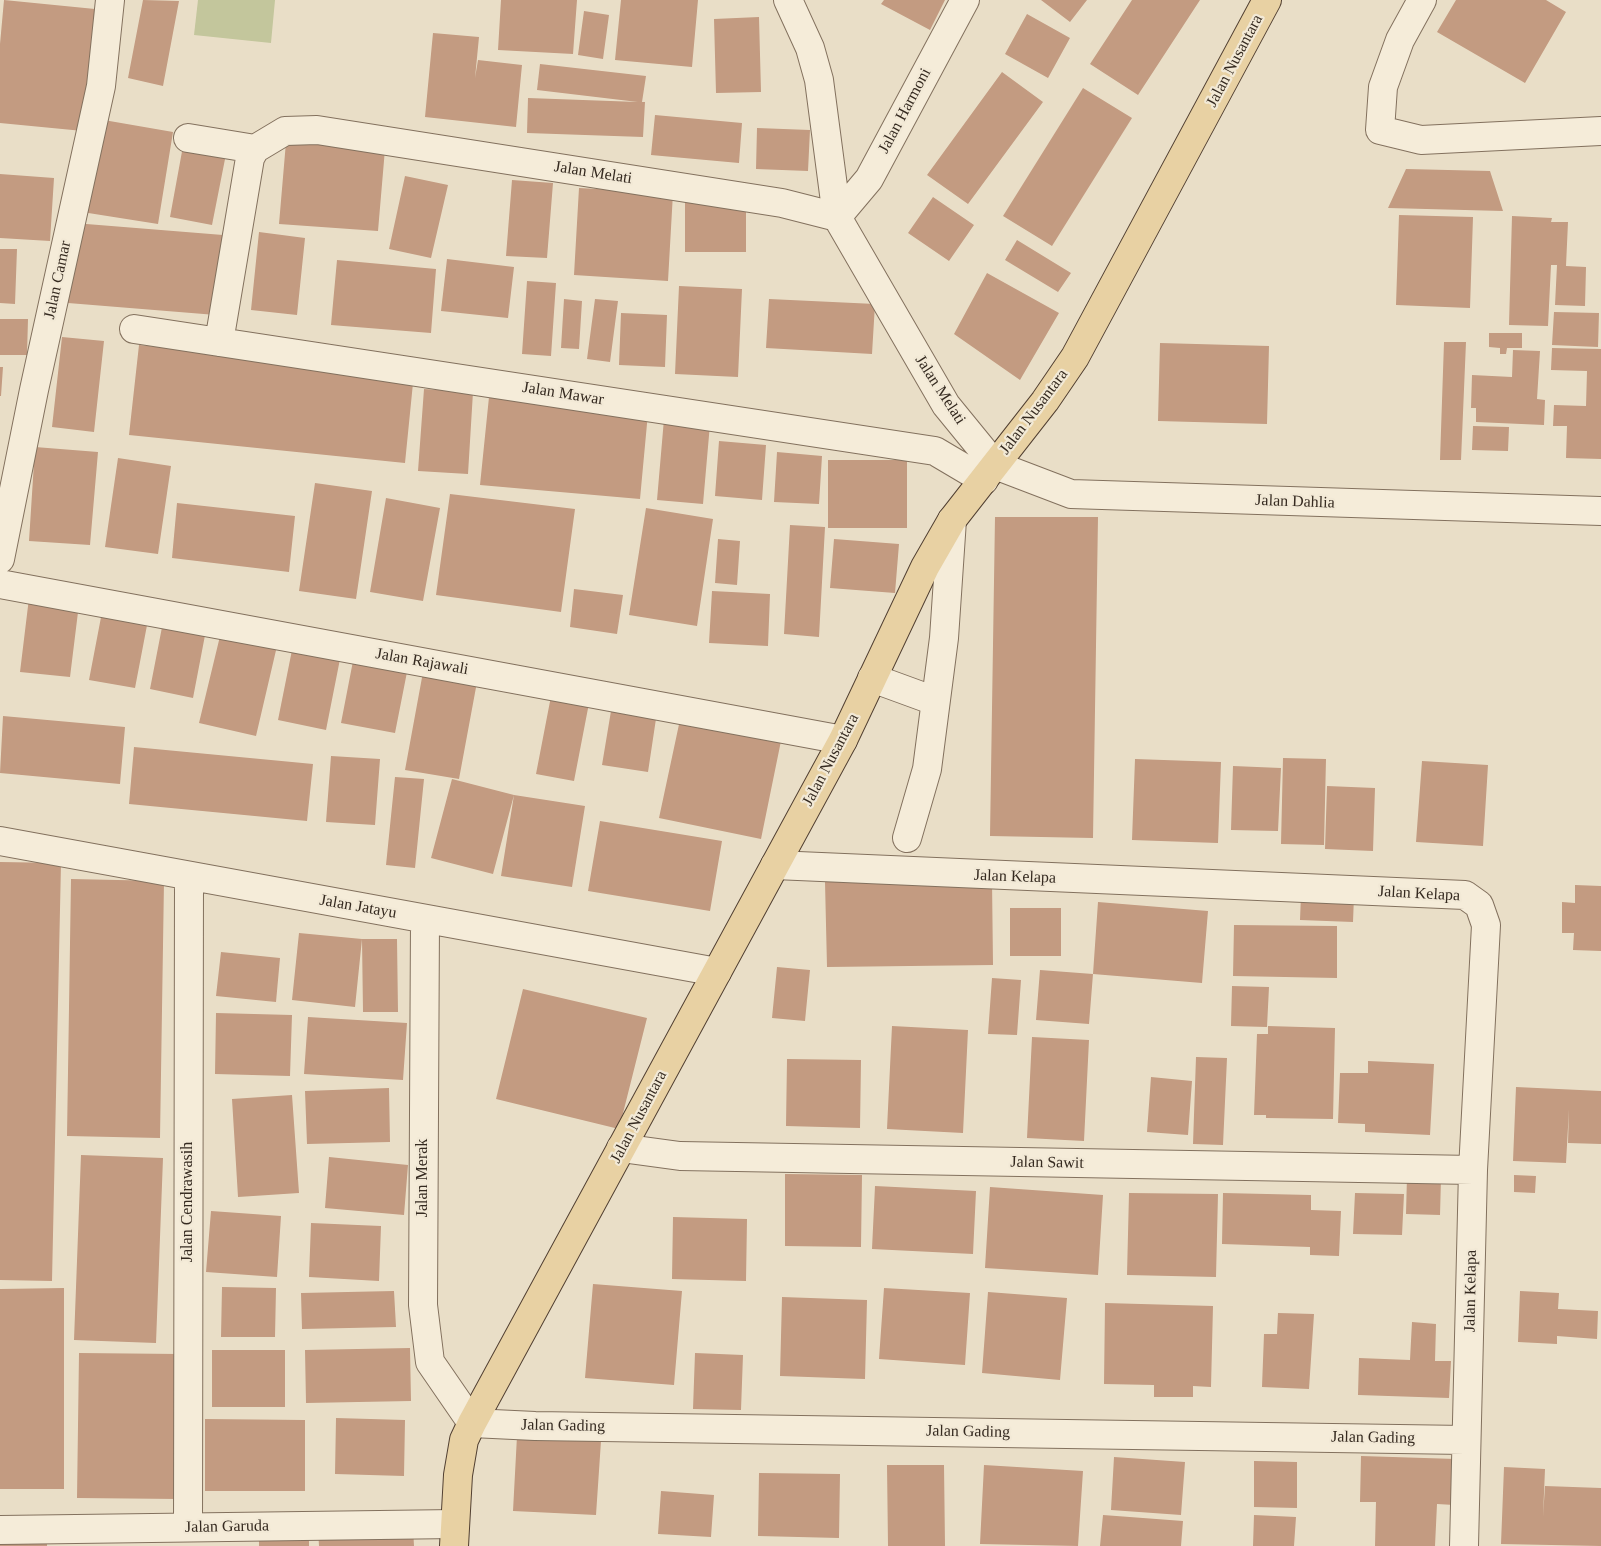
<!DOCTYPE html>
<style>
body{margin:0}
canvas{display:block;background:#e9dec7}
</style>
<canvas width="1601" height="1546"></canvas>
<script>
const c = document.querySelector('canvas').getContext('2d');
c.lineJoin = 'round';
function paint(path, color) { c.fillStyle = color; c.fill(path, 'evenodd'); }
const toPath = rows => new Path2D(rows.map(r => 'M' + r).join(''));
function stroke(path, color, width, dash) { c.strokeStyle = color; c.lineWidth = width; c.lineCap = dash ? 'butt' : 'round'; c.setLineDash(dash || []); c.stroke(path); }
function drawText(font, color, halo, rows, align = 'center') {
  c.font = font + ' "Times New Roman",serif'; c.lineWidth = 4.5; c.setLineDash([]); c.textBaseline = 'middle'; c.strokeStyle = halo; c.fillStyle = color; for (const [text, x, y, turn = 0] of rows) {
    c.save(); c.translate(x, y); c.rotate((+turn || 0) * Math.PI / 180); c.textAlign = isNaN(turn) ? turn : align; if (halo) c.strokeText(text, 0, 0); c.fillText(text, 0, 0); c.restore();
  }
}
paint(toPath([
 [198,0,275,0,271,43,194,35]
]), '#c3c69c');
paint(toPath([
 [4,0,95,9,83,131,0,123,0,44],
 [143,0,179,1,163,86,128,78],
 [501,0,577,0,573,54,498,50],
 [621,0,698,0,692,67,615,60],
 [884,0,945,0,930,30,881,4],
 [1041,0,1087,0,1070,22],
 [1132,0,1200,0,1138,95,1090,64],
 [1456,0,1546,0,1566,12,1525,83,1437,32],
 [584,11,609,15,603,59,578,55],
 [1027,14,1070,38,1048,78,1005,54],
 [759,17,761,92,716,93,714,19],
 [433,33,479,37,475,78,478,60,522,65,516,127,425,117],
 [540,64,646,76,642,102,645,102,643,137,527,133,528,98,638,102,537,90],
 [1002,72,1043,102,968,204,927,175],
 [1083,88,1132,118,1052,246,1003,216],
 [655,115,742,123,739,163,651,155],
 [98,119,173,132,158,224,82,212],
 [757,128,810,130,808,171,756,169],
 [286,142,385,149,378,231,279,224],
 [183,146,226,154,212,225,170,217],
 [1406,169,1490,171,1503,211,1388,208],
 [0,174,54,178,50,241,0,238],
 [405,176,448,185,431,258,389,249],
 [512,180,553,183,547,258,506,256],
 [579,188,673,193,668,281,574,275],
 [933,197,974,225,949,261,908,233],
 [685,198,746,198,746,252,685,252],
 [1399,215,1473,217,1470,308,1396,305],
 [1512,216,1552,218,1551,222,1568,222,1566,266,1586,267,1585,306,1555,305,1557,265,1551,265,1548,326,1509,325],
 [74,223,223,235,216,315,68,303],
 [259,232,305,238,297,315,251,310],
 [1017,240,1071,273,1058,292,1005,260],
 [0,249,17,249,15,304,0,303],
 [447,259,514,267,508,318,441,311],
 [337,260,436,269,431,333,331,325],
 [987,273,1059,313,1020,380,954,334],
 [527,281,556,283,551,356,522,354],
 [679,286,742,289,738,377,675,374],
 [564,299,582,301,579,349,561,348],
 [595,299,618,301,610,362,587,359],
 [769,299,875,304,872,354,766,348],
 [1554,312,1599,313,1598,347,1552,345],
 [621,313,667,315,665,367,619,365],
 [0,319,28,319,27,355,0,355],
 [1489,333,1522,333,1522,348,1507,348,1506,354,1500,354,1500,348,1489,347],
 [62,337,104,341,94,432,52,427],
 [1444,342,1466,342,1461,460,1440,460],
 [1160,343,1269,346,1267,424,1158,421],
 [139,345,414,373,405,463,129,435],
 [1552,348,1601,349,1601,459,1566,458,1567,426,1553,426,1554,405,1586,406,1587,371,1551,370],
 [1513,350,1540,351,1537,399,1545,400,1544,425,1476,422,1476,408,1471,408,1472,375,1512,377],
 [0,367,3,367,1,396,0,396],
 [424,389,473,392,468,474,418,471],
 [489,397,648,413,640,499,480,485],
 [664,419,710,424,703,504,657,500],
 [1473,426,1509,427,1508,451,1472,450],
 [719,441,766,445,762,500,715,496],
 [35,447,98,452,90,545,29,541],
 [777,452,822,456,819,504,774,502],
 [118,458,171,466,158,554,105,547],
 [828,460,907,460,907,528,828,528],
 [315,483,372,491,356,599,299,591],
 [450,494,575,509,561,612,436,595],
 [386,498,440,508,423,601,370,592],
 [177,503,295,516,289,572,172,558],
 [646,508,713,519,697,626,629,615],
 [995,517,1098,517,1093,838,990,836],
 [790,525,825,527,819,637,784,634],
 [718,539,740,541,737,585,715,583],
 [834,539,899,544,895,593,830,588],
 [574,589,623,595,617,634,570,627],
 [712,591,770,594,768,646,709,643],
 [29,598,79,604,70,677,20,672],
 [102,612,148,620,135,688,89,680],
 [163,622,206,630,193,698,150,689],
 [221,632,277,646,256,736,199,723],
 [293,645,341,654,326,730,278,720],
 [353,661,407,672,395,733,341,723],
 [423,672,477,682,459,779,405,770],
 [552,691,590,698,574,781,536,774],
 [612,705,657,712,648,772,602,765],
 [681,715,782,736,761,839,659,818],
 [3,716,125,727,120,784,0,773],
 [134,747,313,764,307,821,129,804],
 [331,756,380,759,375,825,326,822],
 [1283,758,1326,759,1324,845,1281,844],
 [1135,759,1221,762,1218,843,1132,840],
 [1422,761,1488,765,1483,846,1416,842],
 [1233,766,1281,768,1278,831,1231,830],
 [395,777,424,779,415,868,386,865],
 [452,779,514,795,585,806,572,887,501,876,514,795,493,874,431,858],
 [1327,786,1375,788,1373,851,1325,849],
 [600,821,722,841,710,911,588,891],
 [0,862,61,863,52,1281,0,1280],
 [71,879,164,881,160,1138,67,1136],
 [992,880,993,965,827,967,825,882],
 [1575,885,1601,886,1601,951,1573,950,1574,933,1562,933,1562,902,1575,903],
 [1301,895,1354,896,1353,922,1300,920],
 [1098,902,1208,911,1202,983,1093,974],
 [1010,908,1061,908,1061,956,1010,956],
 [1234,925,1337,926,1337,978,1233,976],
 [299,933,362,939,355,1007,292,1000],
 [362,939,397,939,398,1012,363,1012],
 [221,952,280,958,276,1002,216,996],
 [777,967,810,970,805,1021,772,1018],
 [1040,970,1093,974,1089,1024,1036,1020],
 [992,978,1021,980,1017,1035,988,1034],
 [1232,986,1269,987,1267,1027,1231,1026],
 [523,989,647,1018,619,1129,496,1099],
 [216,1013,292,1015,290,1076,215,1074],
 [308,1017,407,1023,403,1080,304,1074],
 [892,1026,968,1030,963,1133,887,1129],
 [1268,1026,1335,1028,1333,1119,1266,1118,1266,1115,1254,1115,1257,1034,1268,1034],
 [1032,1037,1089,1040,1084,1141,1027,1138],
 [1196,1057,1227,1058,1223,1145,1193,1144],
 [787,1059,861,1060,860,1128,786,1126],
 [1368,1061,1434,1064,1430,1135,1365,1132,1365,1124,1338,1123,1340,1073,1368,1073],
 [1151,1077,1192,1081,1188,1135,1147,1132],
 [1516,1087,1601,1091,1601,1144,1568,1143,1569,1109,1566,1163,1513,1161],
 [389,1088,390,1142,307,1144,305,1091],
 [292,1095,299,1193,238,1197,232,1099],
 [81,1155,163,1158,156,1343,74,1340],
 [329,1157,408,1165,404,1215,325,1208],
 [785,1174,862,1175,861,1247,785,1246],
 [1514,1175,1536,1176,1535,1193,1514,1192],
 [1407,1176,1441,1178,1440,1215,1406,1214],
 [875,1186,976,1191,973,1254,872,1249],
 [990,1187,1103,1195,1098,1275,985,1268],
 [1129,1193,1218,1194,1216,1277,1127,1275],
 [1223,1193,1311,1195,1311,1210,1341,1211,1339,1256,1310,1255,1310,1247,1222,1244],
 [1355,1193,1404,1194,1402,1235,1353,1234],
 [211,1211,281,1216,277,1277,206,1272],
 [673,1217,747,1219,746,1281,672,1279],
 [311,1223,381,1226,379,1281,309,1277],
 [593,1284,682,1291,674,1385,585,1378],
 [222,1287,276,1288,275,1337,221,1337],
 [64,1288,64,1489,0,1489,0,1289],
 [884,1288,970,1293,965,1365,879,1359],
 [394,1291,396,1327,302,1329,301,1293],
 [1520,1291,1559,1293,1558,1309,1598,1311,1597,1339,1557,1336,1557,1344,1518,1342],
 [988,1292,1067,1298,1060,1380,982,1373],
 [782,1297,867,1300,865,1379,780,1376],
 [1105,1303,1213,1306,1211,1387,1193,1386,1193,1397,1154,1397,1154,1385,1104,1384],
 [1278,1313,1314,1314,1309,1389,1262,1387,1264,1334,1277,1334],
 [1412,1322,1436,1324,1435,1361,1451,1361,1449,1398,1358,1395,1359,1358,1410,1360],
 [410,1348,411,1401,306,1403,305,1350],
 [212,1350,285,1350,285,1407,212,1407],
 [79,1353,180,1354,178,1499,77,1498],
 [695,1353,743,1355,741,1410,693,1409],
 [336,1418,405,1420,404,1476,335,1474],
 [205,1419,305,1420,305,1491,205,1491],
 [517,1436,601,1441,596,1515,513,1511],
 [1361,1456,1456,1459,1454,1505,1437,1504,1435,1546,1375,1546,1376,1502,1360,1502],
 [1114,1457,1185,1462,1181,1515,1111,1510],
 [1254,1461,1297,1462,1297,1508,1254,1507],
 [887,1465,944,1465,945,1546,888,1546],
 [984,1465,1083,1471,1078,1546,980,1544],
 [1504,1467,1545,1469,1543,1517,1545,1486,1601,1488,1601,1546,1501,1544],
 [759,1473,840,1474,839,1538,758,1536],
 [661,1491,714,1495,711,1537,658,1534],
 [1103,1515,1183,1521,1181,1546,1100,1546],
 [1254,1515,1296,1517,1294,1546,1253,1546],
 [413,1528,414,1546,319,1546,318,1529],
 [0,1538,47,1540,47,1546,0,1546],
 [259,1540,309,1540,309,1546,259,1546]
]), '#c39b81');
const minor = toPath([
 [788,0,810,48,819,80,837,217,946,405,995,465,1071,494,1601,511],
 [1422,0,1400,40,1383,87,1380,130,1421,140,1601,131],
 [188,138,255,149],
 [837,217,869,179,965,0],
 [134,329,935,451,984,480],
 [219,342,250,158,255,149,285,131,317,130,782,203,837,217],
 [0,559,34,390,101,86,110,0],
 [0,584,843,740],
 [872,678,935,701],
 [907,838,927,769,944,638,952,520],
 [0,841,717,972],
 [775,865,1465,895,1479,905,1486,925,1473,1170,1464,1546],
 [425,920,423,1305,430,1362,472,1423,535,1426,1465,1440],
 [621,1148,680,1156,1473,1170],
 [188,1527,189,876],
 [0,1530,455,1524]
]);
const major = toPath([
 [454,1546,458,1475,464,1440,472,1423,843,740,925,567,952,520,1045,401,1075,357,1267,0]
]);
stroke(minor, '#83715e', 30);
stroke(major, '#524032', 30);
stroke(minor, '#f5ecd9', 28);
stroke(major, '#e8d1a3', 28);
drawText('16px', '#352a20', '#f2e9d6', [
 ["Jalan Nusantara",1235,61,-62],
 ["Jalan Harmoni",905,111,-62],
 ["Jalan Melati",593,173,9],
 ["Jalan Camar",58,280,-78],
 ["Jalan Melati",940,390,57],
 ["Jalan Mawar",563,394,9],
 ["Jalan Nusantara",1034,412,-53],
 ["Jalan Dahlia",1295,502,2],
 ["Jalan Rajawali",422,662,10],
 ["Jalan Nusantara",831,760,-62],
 ["Jalan Kelapa",1015,877,2],
 ["Jalan Kelapa",1419,894,3],
 ["Jalan Jatayu",358,907,10],
 ["Jalan Nusantara",639,1117,-62],
 ["Jalan Sawit",1047,1163,1],
 ["Jalan Merak",423,1178,-90],
 ["Jalan Cendrawasih",188,1202,-90],
 ["Jalan Kelapa",1471,1291,-89],
 ["Jalan Gading",563,1426,1],
 ["Jalan Gading",968,1432,1],
 ["Jalan Gading",1373,1438,1],
 ["Jalan Garuda",227,1527,-1]
]);
</script>
